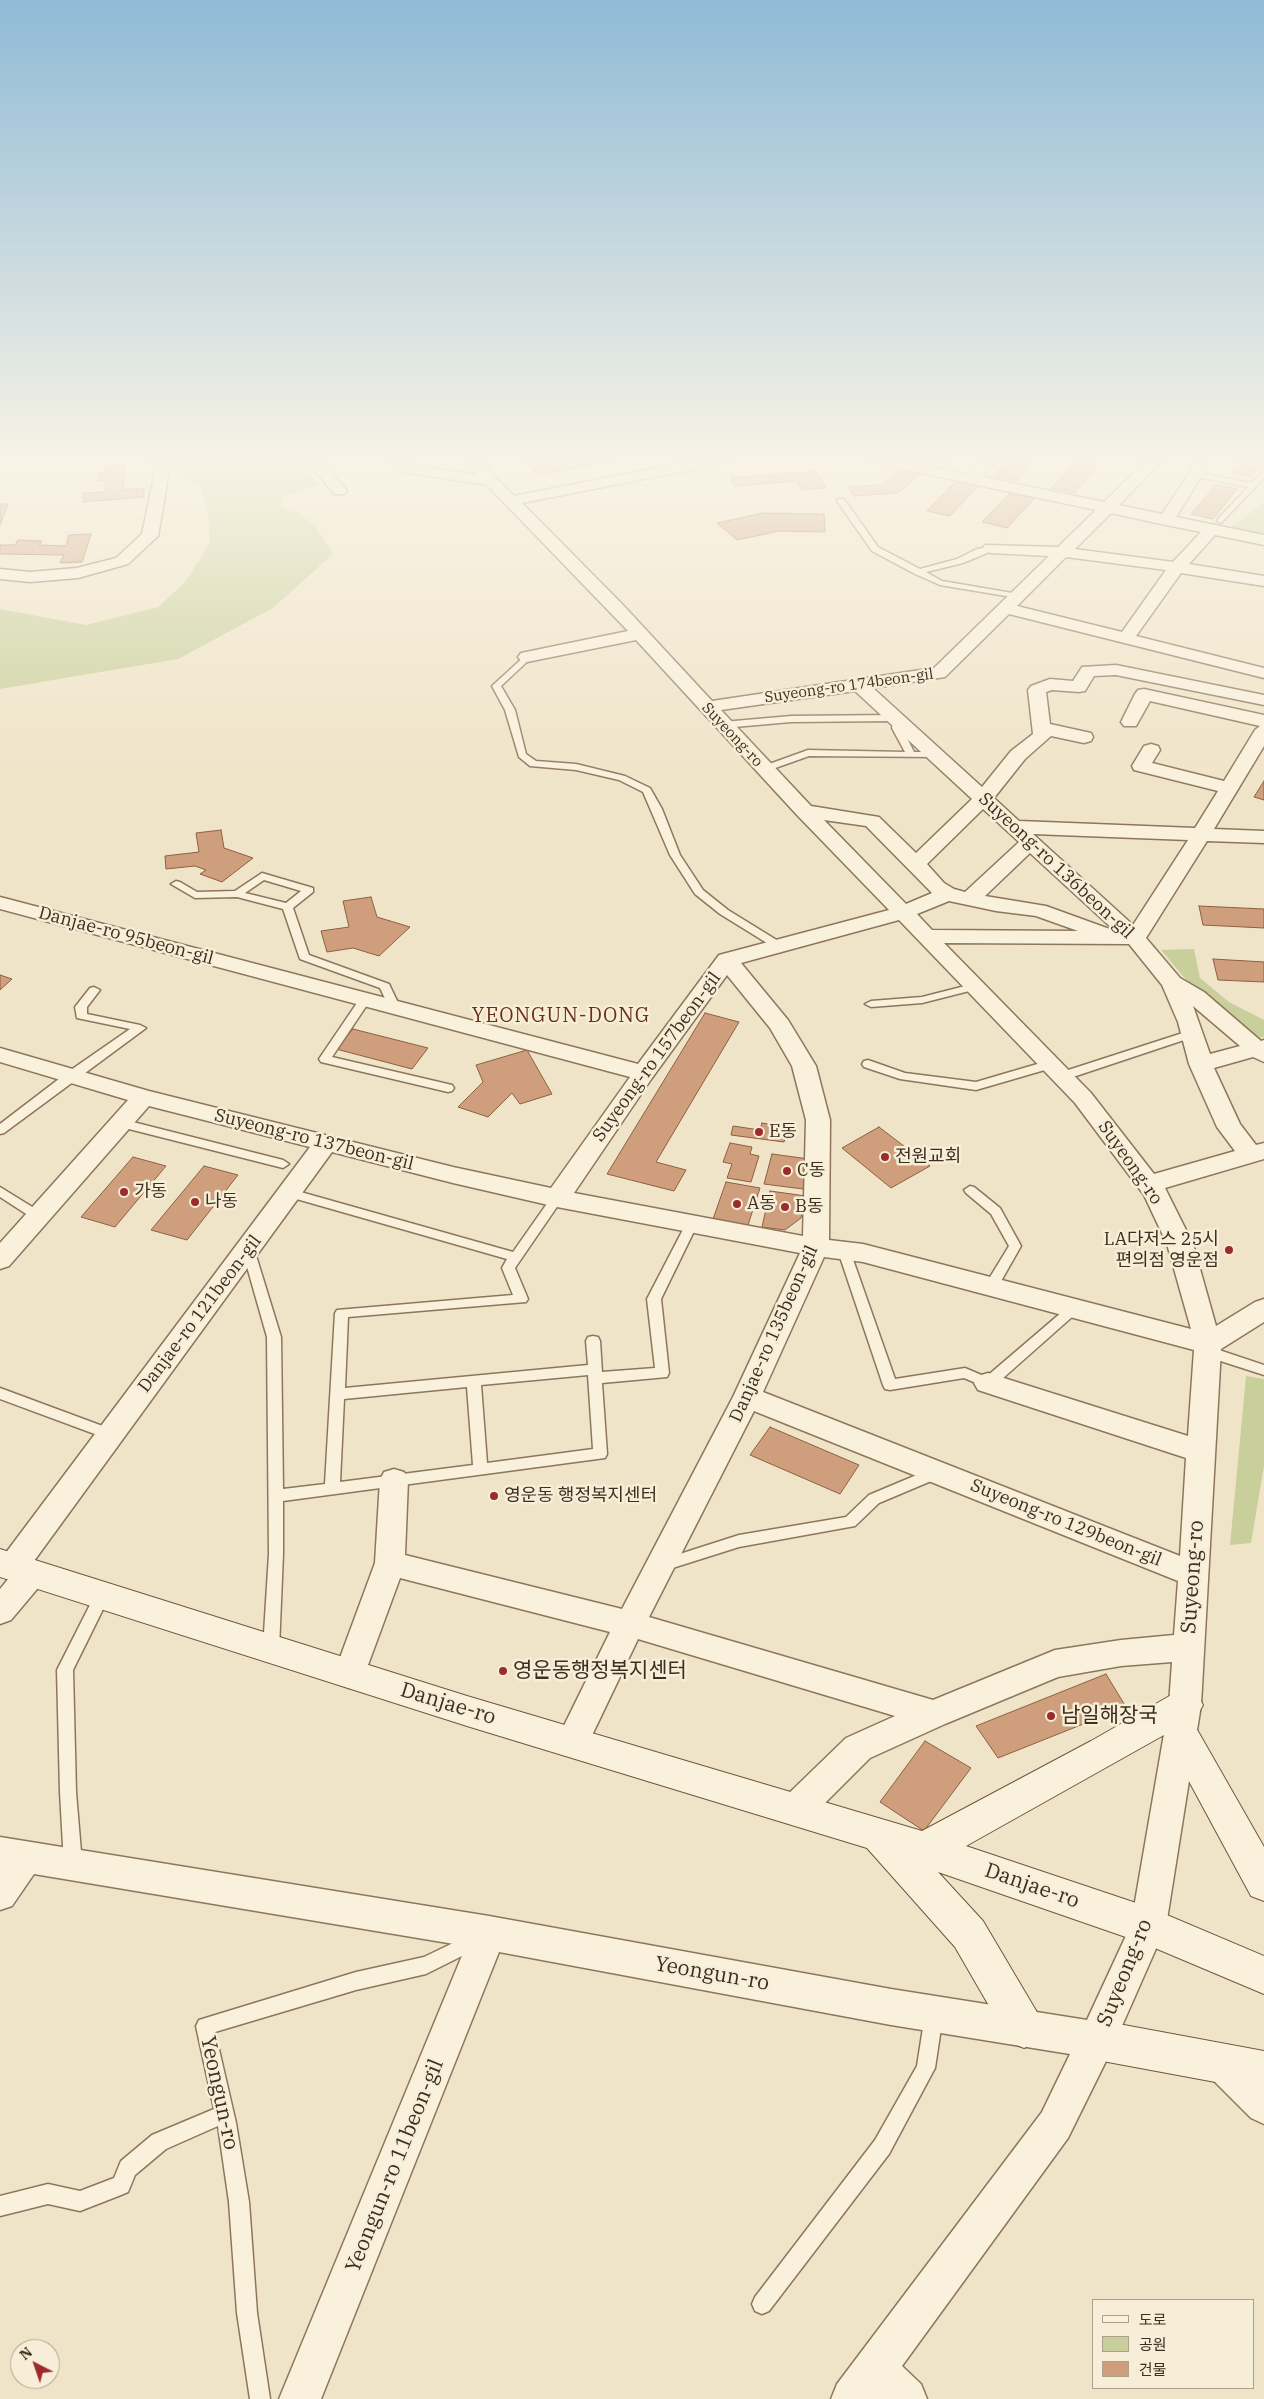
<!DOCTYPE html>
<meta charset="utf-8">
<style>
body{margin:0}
#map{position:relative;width:1264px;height:2399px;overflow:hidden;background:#f0e4c8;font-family:"IBM Plex Serif","Noto Sans KR",serif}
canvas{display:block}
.legend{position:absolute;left:1092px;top:2299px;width:162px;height:90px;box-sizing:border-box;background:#f7eed8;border:1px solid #ada18e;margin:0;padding:6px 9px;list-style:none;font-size:15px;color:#3d2e20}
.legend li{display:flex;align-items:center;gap:10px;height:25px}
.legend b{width:25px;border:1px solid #ada18e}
.north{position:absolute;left:10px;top:2339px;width:50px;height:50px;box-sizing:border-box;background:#f7eed8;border:1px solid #ada18e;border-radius:50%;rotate:319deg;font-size:14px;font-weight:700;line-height:20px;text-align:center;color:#3d2e20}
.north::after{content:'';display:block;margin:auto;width:18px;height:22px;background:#9e2a2b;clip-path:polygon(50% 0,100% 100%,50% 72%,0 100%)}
</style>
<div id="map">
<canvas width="1264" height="2399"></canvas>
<ul class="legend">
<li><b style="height:6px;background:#faf1dc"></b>도로</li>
<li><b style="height:14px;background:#c9cf9b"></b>공원</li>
<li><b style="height:14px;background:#cf9f7d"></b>건물</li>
</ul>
<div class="north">N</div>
</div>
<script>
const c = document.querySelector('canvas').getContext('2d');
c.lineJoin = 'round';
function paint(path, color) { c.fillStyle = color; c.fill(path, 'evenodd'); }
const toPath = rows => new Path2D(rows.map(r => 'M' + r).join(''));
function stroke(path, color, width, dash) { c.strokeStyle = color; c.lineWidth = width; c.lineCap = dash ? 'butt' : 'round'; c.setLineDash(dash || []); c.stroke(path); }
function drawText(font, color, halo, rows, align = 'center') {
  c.font = font + ' "IBM Plex Serif","Noto Sans KR",serif'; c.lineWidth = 5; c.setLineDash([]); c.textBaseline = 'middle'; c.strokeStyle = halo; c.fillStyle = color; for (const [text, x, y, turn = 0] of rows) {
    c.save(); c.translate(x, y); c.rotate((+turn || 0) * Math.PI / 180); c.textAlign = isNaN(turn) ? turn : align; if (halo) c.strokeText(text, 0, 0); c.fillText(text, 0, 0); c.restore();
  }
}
paint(toPath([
 [297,458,319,485,281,497,281,508,299,513,315,527,333,554,273,608,178,659,0,689,0,609,86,625,158,607,185,582,210,543,208,512,201,488,162,459],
 [1264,501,1264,536,1229,529,1252,511],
 [1194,949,1200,978,1229,1002,1264,1020,1264,1037,1255,1038,1187,981,1161,950],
 [1246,1376,1264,1379,1264,1466,1251,1543,1230,1545]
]), '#c9cf9b');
const building = toPath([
 [521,458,560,458,562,461,576,458,635,458,537,475,521,458],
 [927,458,947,458,946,463,926,462,927,458],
 [1011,458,1037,458,1016,481,994,476,1011,458],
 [1229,458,1264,458,1264,464,1261,464,1252,476,1232,472,1240,460,1229,458],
 [1077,461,1099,465,1074,493,1051,488,1077,461],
 [126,464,123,490,144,488,144,497,83,502,83,493,105,492,106,481,98,481,99,472,105,472,106,466,126,464],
 [900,469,920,474,898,493,853,496,848,487,882,485,900,469],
 [816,471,826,488,802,490,796,481,735,486,730,478,816,471],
 [955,482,978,486,950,516,927,511,955,482],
 [1216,485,1237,489,1213,519,1191,514,1216,485],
 [1010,493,1035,498,1007,528,982,522,1010,493],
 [0,504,8,504,0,525,0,504],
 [763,513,824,514,825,532,779,531,737,540,717,523,763,513],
 [91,534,82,562,60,563,64,555,0,554,0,545,15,545,18,540,42,541,39,545,66,546,69,535,91,534],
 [1264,781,1264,800,1254,797,1264,781],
 [221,830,224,848,253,858,222,882,200,874,206,870,195,866,166,869,165,856,199,852,196,833,221,830],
 [371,897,377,917,410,927,379,956,353,948,327,952,321,931,349,927,343,901,371,897],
 [1199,906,1264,909,1264,928,1203,925,1199,906],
 [1213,959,1264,962,1264,982,1218,980,1213,959],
 [0,975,12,979,0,990,0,975],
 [705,1013,739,1022,656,1162,686,1170,674,1191,607,1174,705,1013],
 [353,1029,428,1048,412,1069,336,1049,353,1029],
 [527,1050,552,1094,520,1104,512,1093,488,1117,458,1107,483,1082,476,1065,527,1050],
 [762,1123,788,1127,784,1142,731,1135,733,1126,760,1130,762,1123],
 [879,1127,930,1166,891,1188,842,1148,879,1127],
 [730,1143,752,1147,750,1154,759,1156,751,1182,727,1178,732,1164,723,1162,730,1143],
 [772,1154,809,1159,803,1189,764,1184,772,1154],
 [133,1157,166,1166,115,1227,81,1217,133,1157],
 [204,1166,238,1175,187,1240,151,1230,204,1166],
 [726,1182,760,1188,748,1225,713,1219,726,1182],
 [770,1191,806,1196,801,1218,785,1230,762,1227,770,1191],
 [770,1427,859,1465,840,1494,750,1455,770,1427],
 [1106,1674,1126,1707,998,1758,976,1726,1106,1674],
 [925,1741,971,1768,924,1831,880,1802,925,1741]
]);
paint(building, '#cf9f7d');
stroke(building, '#8d5f41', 1);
const lane = toPath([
 [1193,472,1251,483,1264,472,1264,478,1221,523,1217,521,1218,519,1248,487,1193,476,1193,472],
 [838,499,844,499,878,547,920,569,957,559,977,549,994,546,994,550,963,563,926,572,942,581,1018,594,1022,596,1018,598,940,585,915,574,872,551,837,501,838,499],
 [527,654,531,657,530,659,501,686,515,710,526,754,536,761,576,764,625,776,650,788,662,809,680,855,703,890,728,910,783,944,784,946,783,948,775,948,720,914,695,894,670,855,643,792,619,780,576,770,530,766,519,757,505,710,492,686,527,654],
 [894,715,902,721,902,728,914,752,935,752,938,753,938,757,809,756,764,772,761,771,761,767,808,750,905,752,892,728,893,721,791,722,723,728,718,725,723,722,791,716,894,715],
 [262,873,313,888,313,892,293,908,309,955,389,984,400,1007,398,1009,390,1009,380,988,300,959,283,909,237,897,195,898,171,884,176,881,180,882,197,892,235,891,262,873],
 [264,880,301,891,286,903,245,893,264,880],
 [977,983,983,986,981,988,922,1003,871,1007,865,1004,871,1001,922,997,977,983],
 [94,987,100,990,87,1007,87,1014,140,1025,146,1028,4,1133,0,1134,0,1124,68,1072,130,1029,77,1018,75,1007,90,988,94,987],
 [365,996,371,999,332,1057,452,1085,454,1088,452,1091,448,1092,321,1062,319,1059,321,1056,361,997,365,996],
 [1192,1030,1196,1032,1198,1034,1196,1036,1067,1079,1063,1080,1057,1076,1059,1073,1192,1030],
 [868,1060,905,1073,976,1082,1051,1060,1057,1064,1055,1067,976,1090,900,1079,864,1067,862,1064,864,1061,868,1060],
 [121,1119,283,1160,289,1164,283,1168,117,1126,115,1123,121,1119],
 [970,1186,974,1187,1000,1208,1021,1246,996,1290,991,1292,986,1290,984,1287,1009,1246,991,1214,966,1193,964,1190,970,1186],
 [0,1187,42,1213,44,1216,42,1219,34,1219,0,1197,0,1187],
 [290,1189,513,1252,553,1195,557,1194,563,1198,515,1268,528,1299,526,1302,348,1317,345,1388,588,1365,586,1341,588,1337,593,1336,598,1337,600,1341,602,1372,655,1368,647,1299,688,1220,692,1219,698,1223,661,1299,669,1373,667,1377,602,1383,607,1454,605,1458,283,1501,283,1554,279,1649,277,1654,271,1656,265,1654,263,1649,269,1554,267,1337,242,1249,243,1246,253,1246,254,1249,281,1337,283,1489,325,1484,335,1313,337,1310,513,1295,502,1268,507,1259,286,1196,284,1193,286,1190,290,1189],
 [588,1375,593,1449,487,1463,481,1385,588,1375],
 [467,1387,473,1465,340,1482,344,1399,467,1387],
 [844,1246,850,1251,895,1379,965,1368,986,1377,1069,1306,1079,1306,1081,1309,993,1387,988,1388,964,1378,890,1390,885,1389,883,1385,838,1251,844,1246],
 [1207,1346,1264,1365,1264,1375,1202,1355,1200,1351,1202,1347,1207,1346],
 [0,1388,116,1431,118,1435,116,1439,111,1440,0,1399,0,1388],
 [938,1466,943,1468,945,1472,943,1476,879,1503,855,1526,739,1547,663,1571,658,1569,655,1565,658,1561,739,1535,846,1517,869,1495,938,1466],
 [102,1589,107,1591,110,1595,73,1670,76,1792,82,1864,79,1870,73,1872,67,1870,64,1864,60,1792,57,1670,97,1591,102,1589],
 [480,1930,486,1932,489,1938,486,1944,426,1974,356,1990,215,2032,236,2123,249,2202,257,2313,270,2399,250,2399,237,2313,229,2202,218,2126,166,2149,135,2175,128,2192,121,2195,80,2211,48,2204,0,2216,0,2196,48,2184,80,2191,114,2178,121,2161,152,2135,214,2109,196,2026,199,2020,356,1972,424,1957,480,1930],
 [934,2006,940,2009,943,2015,935,2068,889,2154,769,2311,762,2314,755,2311,752,2304,755,2297,875,2140,917,2066,925,2015,928,2009,934,2006]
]);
const street = toPath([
 [147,458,161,458,169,471,158,536,128,564,78,578,30,582,0,579,0,569,30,572,77,568,116,558,142,534,155,471,147,458],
 [305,458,320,458,347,491,344,494,334,494,305,458],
 [382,458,400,458,413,465,477,475,462,458,477,458,514,496,707,458,738,458,731,462,522,503,623,605,712,701,934,668,1049,556,991,553,985,551,983,548,985,545,1058,547,1096,510,869,462,862,458,891,458,969,474,983,458,998,458,983,477,1104,502,1149,458,1165,458,1119,505,1162,514,1189,474,1194,458,1208,458,1203,474,1176,517,1264,535,1264,545,1215,535,1189,564,1264,576,1264,586,1181,573,1136,636,1264,668,1264,678,1009,614,945,677,873,688,982,787,1011,751,1033,734,1028,690,1031,686,1050,679,1073,681,1082,667,1116,665,1264,695,1264,705,1116,675,1094,676,1085,691,1079,692,1052,690,1046,692,1050,724,1091,733,1093,737,1091,741,1084,743,1051,736,1025,759,994,798,1019,821,1195,828,1218,791,1134,770,1132,766,1144,746,1151,744,1158,746,1160,750,1152,763,1224,781,1255,730,1260,726,1150,701,1136,726,1124,726,1121,722,1135,694,1138,690,1144,689,1264,715,1264,746,1214,829,1264,831,1264,843,1207,841,1146,938,1180,978,1204,992,1261,1041,1264,1040,1264,1062,1253,1057,1214,1068,1240,1124,1256,1145,1264,1143,1264,1159,1165,1188,1193,1244,1216,1326,1255,1302,1264,1299,1264,1322,1221,1349,1201,1705,1166,1926,1110,2053,1068,2138,902,2366,921,2384,927,2399,831,2399,837,2384,1042,2112,1070,2054,891,2025,499,1952,321,2399,279,2399,466,1946,34,1874,12,1906,0,1910,0,1837,489,1916,891,1989,1087,2020,1131,1925,1169,1705,1172,1662,1121,1666,1058,1677,945,1724,870,1758,808,1820,796,1824,784,1820,779,1809,784,1798,846,1738,895,1716,638,1639,584,1752,572,1756,560,1752,556,1742,610,1632,400,1578,361,1684,350,1688,339,1684,334,1674,375,1563,380,1480,384,1472,394,1469,404,1472,408,1480,405,1555,622,1609,733,1397,800,1253,557,1207,453,1183,332,1152,34,1561,43,1564,47,1573,43,1582,11,1620,0,1624,0,1589,9,1578,2,1576,0,1571,2,1558,310,1147,149,1106,9,1266,0,1269,0,1243,128,1100,0,1062,0,1048,149,1091,453,1167,551,1188,630,1077,0,909,0,897,638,1064,719,955,889,910,797,815,636,640,527,662,521,661,518,657,521,653,628,631,487,485,404,472,382,458],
 [1111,513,1166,525,1201,532,1173,562,1075,549,1111,513],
 [1066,557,1166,570,1122,632,1017,606,1066,557],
 [855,691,972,799,916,853,879,817,811,806,721,710,855,691],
 [983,809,1019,842,965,892,954,889,944,883,927,864,983,809],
 [824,820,866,826,932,893,906,904,824,820],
 [1033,834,1188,840,1133,925,1033,834],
 [1030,853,1115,931,1046,906,985,896,1030,853],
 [949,901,996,911,1036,916,1078,931,932,930,917,914,949,901],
 [899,920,1075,1103,1144,1195,1167,1244,1191,1329,863,1244,829,1240,830,1120,816,1066,788,1020,741,963,899,920],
 [944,943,1129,944,1162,985,1178,1022,1189,1064,1217,1127,1235,1151,1154,1174,1091,1093,944,943],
 [727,975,770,1028,792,1066,806,1120,803,1236,574,1193,652,1078,727,975],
 [1193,1006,1240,1046,1210,1054,1193,1006],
 [824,1257,863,1262,1194,1350,1188,1436,988,1373,978,1376,974,1383,978,1390,1186,1458,1180,1556,763,1392,824,1257],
 [754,1411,1178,1581,1174,1635,1121,1640,1055,1650,933,1700,649,1617,754,1411],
 [1223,2045,1236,2051,1264,2079,1264,2124,1251,2118,1210,2077,1204,2064,1210,2051,1223,2045]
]);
const secondary = toPath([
 [0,1549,467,1696,922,1831,1091,1741,1173,1694,1185,1690,1197,1694,1203,1705,1197,1716,1191,1719,1264,1847,1264,1901,1251,1896,1164,1735,966,1846,1148,1907,1264,1956,1264,1994,1143,1943,938,1872,983,1921,1038,2014,1044,2028,1038,2042,1024,2048,1010,2042,955,1947,867,1848,467,1726,0,1577,0,1549],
 [1097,2020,1264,2051,1264,2091,1097,2060,1083,2054,1077,2040,1083,2026,1097,2020]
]);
stroke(lane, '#8d765c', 3);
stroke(street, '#8d765c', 3);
stroke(secondary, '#6f573f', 2);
paint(lane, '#faf1dc');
paint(street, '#faf1dc');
paint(secondary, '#faf1dc');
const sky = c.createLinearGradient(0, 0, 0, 794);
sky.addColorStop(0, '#8fbad6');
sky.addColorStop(0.58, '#f8f3e6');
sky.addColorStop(1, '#f8f3e600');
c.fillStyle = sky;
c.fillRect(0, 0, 1264, 794);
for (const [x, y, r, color] of [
 [759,1132,5,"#9e2a2b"],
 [885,1157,5,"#9e2a2b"],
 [787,1171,5,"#9e2a2b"],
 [124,1192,5,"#9e2a2b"],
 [195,1202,5,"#9e2a2b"],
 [737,1204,5,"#9e2a2b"],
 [785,1207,5,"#9e2a2b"],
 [1229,1250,5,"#9e2a2b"],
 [494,1496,5,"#9e2a2b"],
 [503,1671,5,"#9e2a2b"],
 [1051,1716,5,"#9e2a2b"]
]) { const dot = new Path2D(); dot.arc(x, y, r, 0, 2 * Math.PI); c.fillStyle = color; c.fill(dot); stroke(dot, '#f7eed8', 2); }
drawText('15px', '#3d2e20', '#f7eed8', [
 ["Suyeong-ro 174beon-gil",849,686,-8],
 ["Suyeong-ro",732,735,47]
]);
drawText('18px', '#3d2e20', '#f7eed8', [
 ["Suyeong-ro 136beon-gil",1056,866,43],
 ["Danjae-ro 95beon-gil",126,936,15],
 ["Suyeong-ro 157beon-gil",657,1057,-54],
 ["Suyeong-ro 137beon-gil",314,1140,14],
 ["Suyeong-ro",1130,1163,55],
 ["Danjae-ro 121beon-gil",200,1314,-53],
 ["Danjae-ro 135beon-gil",774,1334,-66],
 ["Suyeong-ro 129beon-gil",1066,1523,22]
]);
drawText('18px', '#3d2e20', '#f7eed8', [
 ["E동",769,1132],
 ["전원교회",895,1157],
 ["C동",797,1171],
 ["가동",134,1192],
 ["나동",205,1202],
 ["A동",747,1204],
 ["B동",795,1207],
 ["LA다저스 25시",1219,1240,"right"],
 ["편의점 영운점",1219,1261,"right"],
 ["영운동 행정복지센터",504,1496]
], 'left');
c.letterSpacing = '1px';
drawText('20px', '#6b2e1e', '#f7eed8', [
 ["YEONGUN-DONG",561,1016]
]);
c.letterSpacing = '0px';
drawText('21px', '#3d2e20', '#f7eed8', [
 ["Suyeong-ro",1193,1577,-86],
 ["Danjae-ro",448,1704,17],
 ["Danjae-ro",1032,1886,19],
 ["Suyeong-ro",1125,1973,-68],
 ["Yeongun-ro",712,1974,10],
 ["Yeongun-ro",219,2093,78],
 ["Yeongun-ro 11beon-gil",395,2166,-68]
]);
drawText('21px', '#3d2e20', '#f7eed8', [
 ["영운동행정복지센터",513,1671],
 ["남일해장국",1061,1716]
], 'left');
</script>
